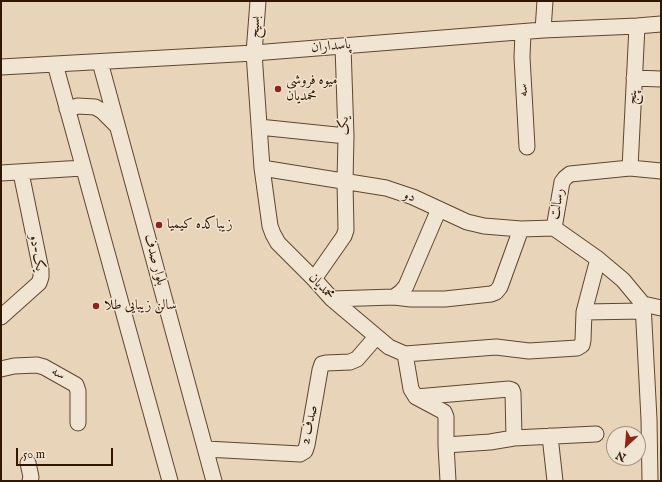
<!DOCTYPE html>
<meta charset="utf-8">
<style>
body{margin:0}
#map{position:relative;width:662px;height:482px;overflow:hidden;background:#e8d5b9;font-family:"IM FELL English",serif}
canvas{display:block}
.frame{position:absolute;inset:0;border:2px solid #311600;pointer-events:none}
.north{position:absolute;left:606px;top:426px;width:40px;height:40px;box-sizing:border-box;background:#f0e4d2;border:1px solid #a4927e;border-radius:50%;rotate:206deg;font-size:11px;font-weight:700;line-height:16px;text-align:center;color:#311600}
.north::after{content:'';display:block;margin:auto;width:14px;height:18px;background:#8f2418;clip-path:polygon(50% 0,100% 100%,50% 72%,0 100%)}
.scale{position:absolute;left:16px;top:448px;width:97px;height:18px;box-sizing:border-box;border:2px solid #311600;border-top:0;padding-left:5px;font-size:12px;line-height:14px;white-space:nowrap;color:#311600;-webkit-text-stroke:3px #f0e4d2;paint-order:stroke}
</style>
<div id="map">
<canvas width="662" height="482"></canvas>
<div class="frame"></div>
<div class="north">N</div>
<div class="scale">50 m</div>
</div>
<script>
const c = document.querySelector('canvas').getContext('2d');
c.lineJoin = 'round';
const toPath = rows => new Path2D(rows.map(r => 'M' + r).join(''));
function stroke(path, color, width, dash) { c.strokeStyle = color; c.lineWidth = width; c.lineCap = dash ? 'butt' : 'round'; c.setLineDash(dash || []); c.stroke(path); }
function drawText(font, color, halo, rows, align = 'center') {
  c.font = font + ' "IM FELL English",Amiri,serif'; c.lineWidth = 3; c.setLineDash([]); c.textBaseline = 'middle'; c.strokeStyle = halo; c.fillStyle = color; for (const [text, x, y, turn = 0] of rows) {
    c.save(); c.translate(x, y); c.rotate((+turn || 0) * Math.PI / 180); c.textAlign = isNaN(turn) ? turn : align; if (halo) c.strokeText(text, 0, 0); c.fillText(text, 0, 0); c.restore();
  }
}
const minor = toPath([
 [258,1,254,53,262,168,270,226,273,234,278,243,314,279,332,299,389,347,405,354,411,389,416,397,444,412,446,417,446,445,448,481],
 [543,30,545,1],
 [523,32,522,57,527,147],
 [100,62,214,481],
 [55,64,170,481],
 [1,67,254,53,543,30,637,26,661,24],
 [634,78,661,79],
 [67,109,78,106,95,107,102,111,116,125],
 [259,127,346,136],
 [262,168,386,188,413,197,467,222,484,226,521,229,554,228],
 [630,168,637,26],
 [1,173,83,168],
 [314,279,344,236,346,230,345,182,346,136,343,46],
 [394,297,411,299,445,299,491,294,496,292,500,287,521,229],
 [332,299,394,297,401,292,406,286,439,209],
 [643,304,661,308],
 [584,312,598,259],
 [1,317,39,283,41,277,41,270,21,173],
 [405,354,496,347,529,351,577,348,582,345,583,340,584,312,643,311],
 [1,369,14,366,37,365,44,367,76,385,78,391,78,423],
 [416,397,509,389,512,390,513,393,514,438],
 [550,436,555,481],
 [446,445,490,442,514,438,596,434],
 [206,449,300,454,305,451,307,445,320,370,322,364,326,363,350,362,357,359,376,337],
 [28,463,31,477,30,481],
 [650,481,649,419,643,304,623,280,598,259,554,228,562,182,565,178,570,174,630,168,661,171]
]);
stroke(minor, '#5f462e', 17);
stroke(minor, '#f0e4d2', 15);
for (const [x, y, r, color] of [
 [278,89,4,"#8f2418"],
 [159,225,4,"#8f2418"],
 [96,306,4,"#8f2418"]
]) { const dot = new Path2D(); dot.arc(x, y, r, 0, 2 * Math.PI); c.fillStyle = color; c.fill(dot); stroke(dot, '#f0e4d2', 1.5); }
drawText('14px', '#311600', '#f0e4d2', [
 ["بسیح",256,27,-86],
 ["پاسداران",331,47,-5],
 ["سه",524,90,-93],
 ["پنج",633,97,-87],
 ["یک",345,126,-92],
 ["دو",409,197,20],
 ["رسالت",558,204,-80],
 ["یک-دو",36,253,80],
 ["بلوار صدف",154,260,75],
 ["محمدیان",321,287,46],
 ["سه",58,374,30],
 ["صدف 2",310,425,-78]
]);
drawText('14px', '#311600', '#f0e4d2', [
 ["میوه فروشی",286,81],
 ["محمدیان",286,97],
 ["زیباکده کیمیا",167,225],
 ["سالن زیبایی طلا",104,306]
], 'left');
</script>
